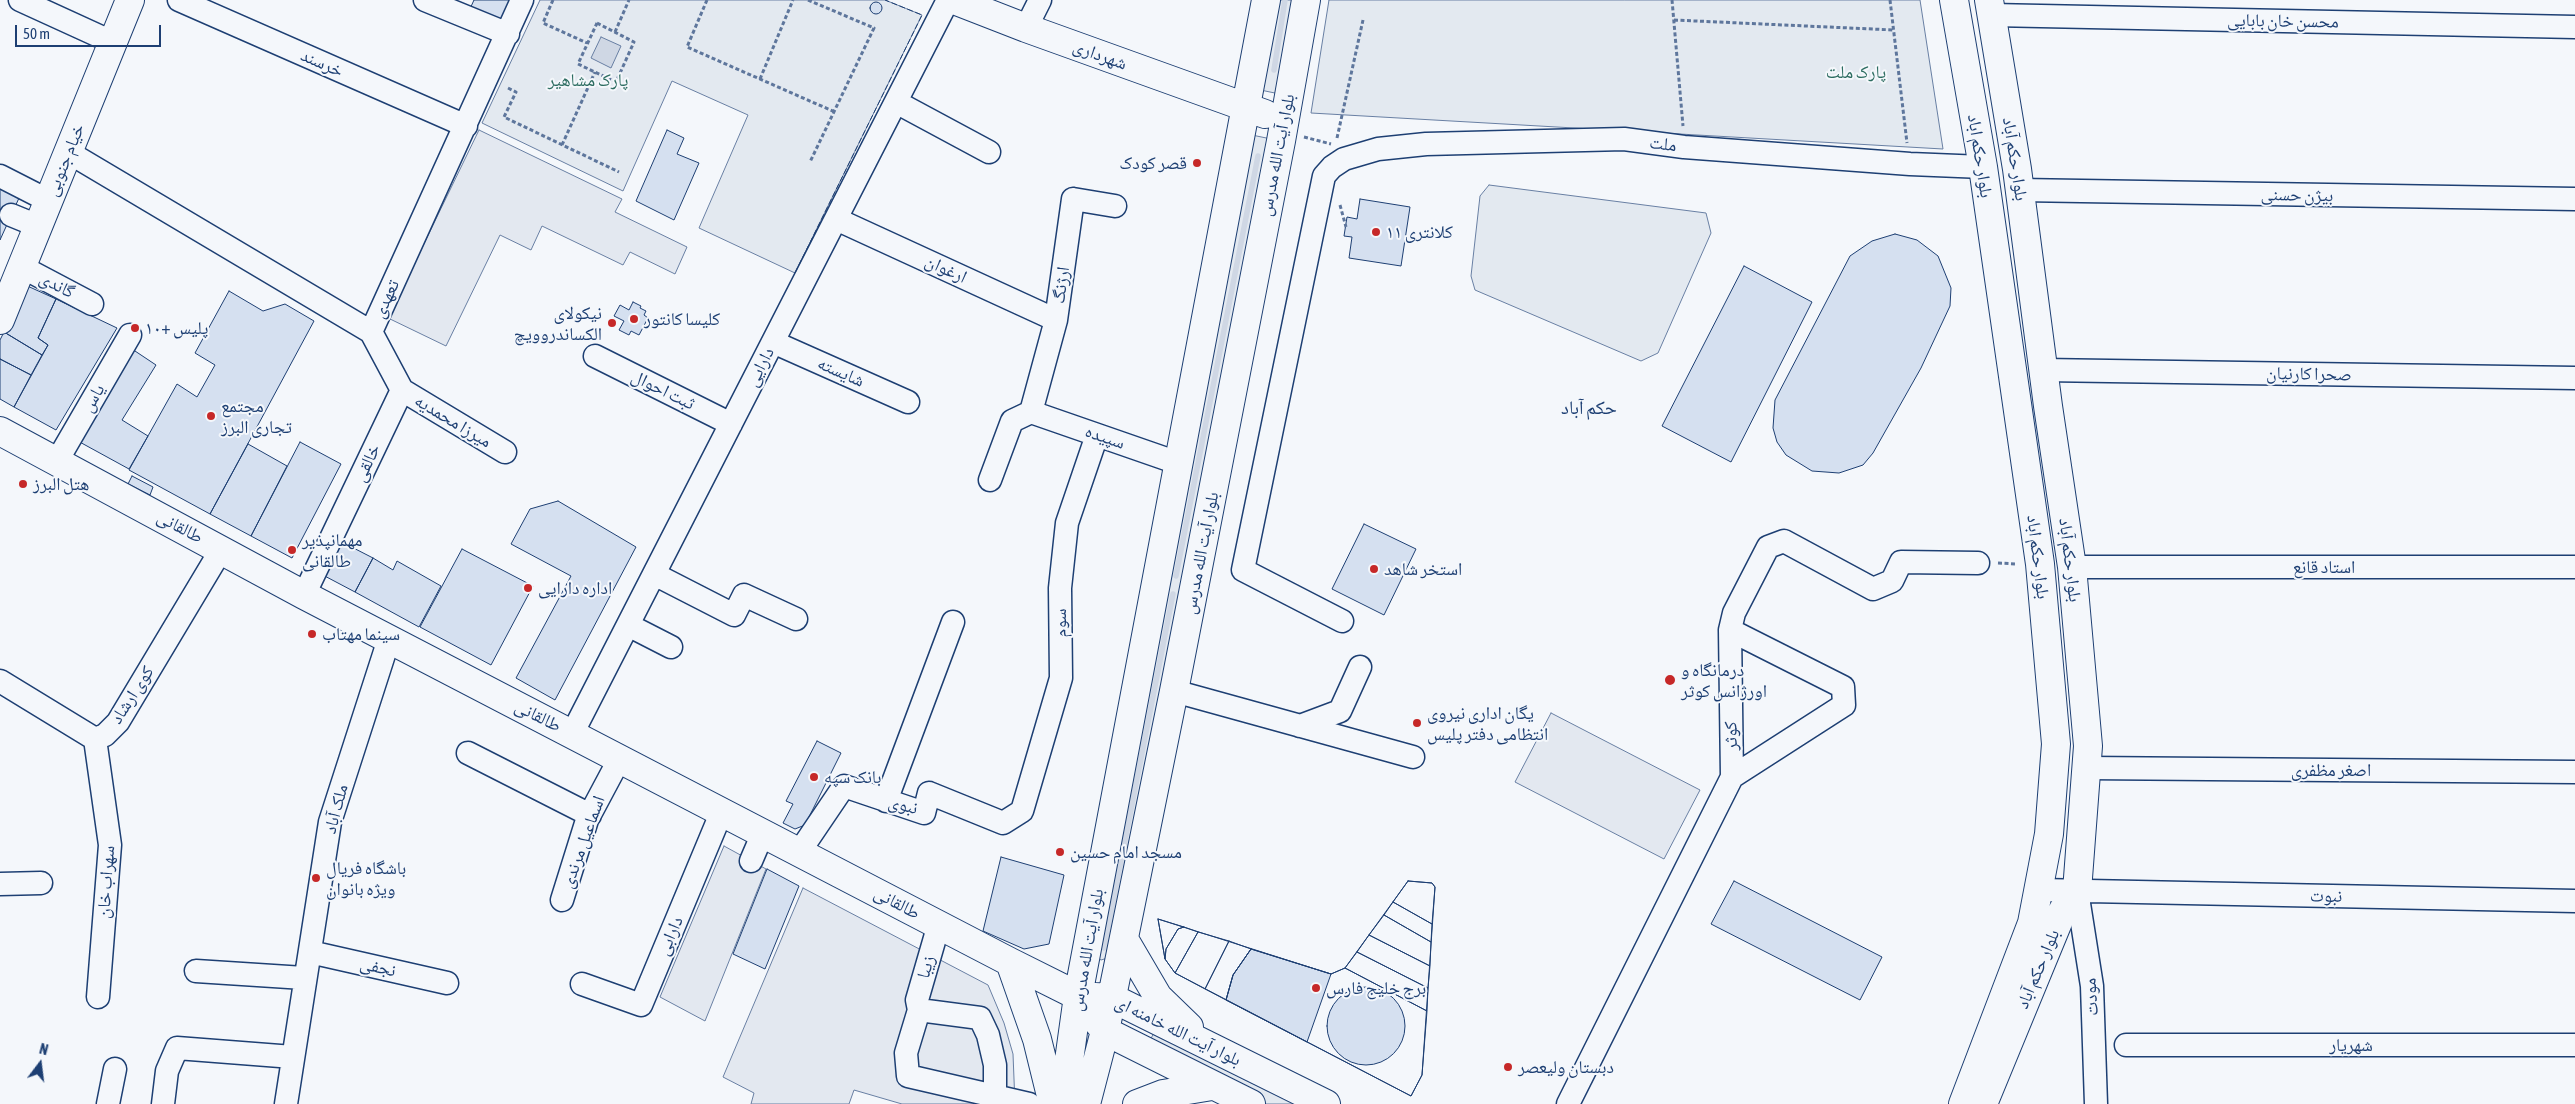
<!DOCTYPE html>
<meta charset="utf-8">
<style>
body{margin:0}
#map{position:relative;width:2575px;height:1104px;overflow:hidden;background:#f4f7fb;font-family:"Asap Condensed",sans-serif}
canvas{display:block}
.north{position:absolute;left:15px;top:1039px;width:50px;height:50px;-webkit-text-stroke:4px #f4f7fb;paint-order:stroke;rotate:15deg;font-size:14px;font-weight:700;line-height:20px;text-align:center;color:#1d3f73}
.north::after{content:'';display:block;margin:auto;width:18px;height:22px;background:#1d3f73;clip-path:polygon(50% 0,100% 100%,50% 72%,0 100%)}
.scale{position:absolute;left:15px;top:25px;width:146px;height:22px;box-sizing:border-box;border:2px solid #1d3f73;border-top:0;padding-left:6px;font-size:15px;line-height:18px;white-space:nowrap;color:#1d3f73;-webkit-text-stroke:4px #f4f7fb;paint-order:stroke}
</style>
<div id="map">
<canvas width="2575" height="1104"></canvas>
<div class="north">N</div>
<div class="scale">50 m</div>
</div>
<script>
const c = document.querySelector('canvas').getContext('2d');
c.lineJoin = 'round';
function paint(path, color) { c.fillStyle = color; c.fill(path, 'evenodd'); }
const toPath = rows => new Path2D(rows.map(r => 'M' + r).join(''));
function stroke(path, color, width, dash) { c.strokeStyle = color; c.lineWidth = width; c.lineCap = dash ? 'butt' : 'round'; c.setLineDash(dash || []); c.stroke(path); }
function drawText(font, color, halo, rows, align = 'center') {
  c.font = font + ' "Asap Condensed","Noto Naskh Arabic",sans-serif'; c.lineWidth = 4; c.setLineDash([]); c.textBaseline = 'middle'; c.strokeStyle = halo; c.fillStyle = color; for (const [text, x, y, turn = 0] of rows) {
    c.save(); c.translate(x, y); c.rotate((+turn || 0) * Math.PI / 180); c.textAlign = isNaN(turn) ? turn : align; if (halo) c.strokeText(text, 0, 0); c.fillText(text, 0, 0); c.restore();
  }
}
const green = toPath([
 [540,0,885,0,922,15,795,273,699,228,748,115,672,81,623,191,482,123,540,0],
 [1266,0,1306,0,1289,96,1251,88,1266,0],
 [1329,0,1920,0,1943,149,1311,113,1329,0],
 [1242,133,1281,141,1111,957,1101,960,1093,955,1242,133],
 [1489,185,1706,213,1711,233,1658,353,1641,361,1475,290,1471,276,1480,196,1489,185],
 [1160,1022,1326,1104,1251,1104,1144,1051,1160,1022]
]);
paint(green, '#e3e9f0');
stroke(green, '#687fa3', 1);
const parking = toPath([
 [479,130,622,199,615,212,687,247,675,274,630,252,623,265,542,226,531,250,500,235,446,346,388,318,479,130],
 [1551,713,1700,790,1664,859,1515,782,1551,713],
 [724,846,766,869,705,1021,660,997,724,846],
 [803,888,988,985,1004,1023,1013,1054,1015,1104,902,1104,854,1090,849,1104,751,1104,754,1093,723,1077,803,888]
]);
paint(parking, '#e3e8f0');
stroke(parking, '#687fa3', 1);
const water = toPath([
 [601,37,621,46,611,68,591,58,601,37]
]);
paint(water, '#cfd7e4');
stroke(water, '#687fa3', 1);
stroke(toPath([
 [1274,70,1285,0],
 [1176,576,1258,156],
 [1104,948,1173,594]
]), '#cfd7e4', 5.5);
const building = toPath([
 [474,0,515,0,503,25,469,11,474,0],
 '870 8a6 6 0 1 1 12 0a6 6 0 1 1-12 0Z',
 [667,130,684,138,677,154,699,163,674,220,636,201,667,130],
 [0,189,19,198,0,240,0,189],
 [1360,199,1410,207,1401,266,1349,258,1352,237,1344,236,1347,217,1357,219,1360,199],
 [1895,234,1917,240,1938,256,1951,288,1950,306,1921,368,1873,453,1863,465,1839,473,1812,471,1786,455,1777,442,1773,428,1775,400,1850,256,1872,241,1895,234],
 [1744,266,1812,302,1731,462,1662,426,1744,266],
 [23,284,56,299,38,338,48,345,42,355,4,332,23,284],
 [229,291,263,311,285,304,314,321,210,514,129,470,177,384,197,397,215,365,195,353,229,291],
 [56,299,117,328,56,430,14,407,48,345,38,338,56,299],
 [633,302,641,306,640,308,646,311,644,315,648,318,639,335,631,331,629,335,619,330,624,321,614,316,620,305,629,310,633,302],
 [4,332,42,355,31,375,0,359,0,340,4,332],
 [132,349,156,365,122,420,148,436,129,469,76,440,132,349],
 [0,359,31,375,14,407,0,399,0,359],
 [300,442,341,464,292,558,251,536,300,442],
 [248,444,287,466,251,536,210,514,248,444],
 [132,476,153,487,150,495,128,484,132,476],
 [558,501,636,547,555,700,516,678,571,576,511,544,530,509,558,501],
 [1364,524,1416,549,1384,615,1332,589,1364,524],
 [336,539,373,558,355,592,319,573,336,539],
 [462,549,533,586,491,665,420,627,462,549],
 [373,558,393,570,397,561,441,586,419,627,355,592,373,558],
 [817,741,841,753,805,825,795,829,783,823,793,804,786,801,817,741],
 [1001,857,1064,875,1049,944,1024,949,983,931,1001,857],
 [767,869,799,886,765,969,733,954,767,869],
 [1408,881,1432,883,1435,887,1422,1075,1411,1096,1175,973,1165,959,1158,919,1331,974,1345,968,1408,881],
 [1408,881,1432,883,1435,887,1432,924,1393,902,1408,881],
 [1734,881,1882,957,1860,1000,1711,924,1734,881],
 [1393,902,1432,924,1431,942,1384,915,1393,902],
 [1384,915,1431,942,1430,966,1369,935,1384,915],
 [1158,919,1184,927,1178,929,1166,949,1165,959,1158,919],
 [1184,927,1198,932,1175,973,1165,959,1166,949,1178,929,1184,927],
 [1198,932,1229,941,1205,989,1175,973,1198,932],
 [1369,935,1430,966,1428,988,1357,952,1369,935],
 [1229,941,1251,949,1233,975,1226,1000,1205,989,1229,941],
 [1251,949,1331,974,1345,968,1427,1011,1422,1075,1411,1096,1226,1000,1233,975,1251,949],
 [1251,949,1331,974,1307,1042,1226,1000,1233,975,1251,949],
 [1357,952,1428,988,1427,1011,1345,968,1357,952],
 '1327 1026a39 39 0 1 1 78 0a39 39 0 1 1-78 0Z'
]);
paint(building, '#d5e0f0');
stroke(building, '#1d3f73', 1);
const minor = toPath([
 [20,0,112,42],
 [179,0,466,126],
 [425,0,508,34],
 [1992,15,2575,27],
 [1026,28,1040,0],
 [896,102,989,152],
 [68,152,371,332],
 [0,176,49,201],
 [2020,190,2575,199],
 [11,215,38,226],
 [836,219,1056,320],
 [22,267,92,304],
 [371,332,522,0],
 [773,342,908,402],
 [595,356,731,424],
 [2043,370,2575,378],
 [402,390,505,452],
 [1031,412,1056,320,1073,199,1115,206],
 [1031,412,1178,463],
 [57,461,130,335],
 [990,480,1012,421,1031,412],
 [2072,567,2575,567],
 [654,574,734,615,744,595,796,619],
 [304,595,402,390,371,332],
 [1342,621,1243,570,1324,176,1332,167,1344,159,1378,149,1426,144,1624,139,1684,147,1910,164,1983,167],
 [628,625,671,647],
 [1730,630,1843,687,1844,705,1732,777],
 [0,681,95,739,105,735,118,722,221,550],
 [1174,691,1413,757],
 [1300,726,1340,711,1360,667],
 [572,734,948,0],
 [95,739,110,845,98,997],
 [468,753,590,815],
 [2087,768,2575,772],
 [886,801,953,622],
 [800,851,844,786,924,813,929,793,1003,823,1022,811,1061,678,1060,588,1067,523,1097,435],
 [751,861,763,833],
 [0,884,41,883],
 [2040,890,2575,901],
 [2077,891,2092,986,2096,1104],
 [562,900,587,820,620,758],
 [310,952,447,983],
 [196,971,304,978],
 [582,984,641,1005,722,811],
 [919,1010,917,1000,939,924],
 [2126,1045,2575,1045],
 [995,1095,995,1065,988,1035,980,1018,919,1010,906,1053,908,1076,1029,1104],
 [108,1104,115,1069],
 [163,1104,167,1071,177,1048,293,1057],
 [286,1104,330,822,389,639],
 [1568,1104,1732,777,1730,630,1734,613,1768,547,1784,541,1873,589,1892,581,1901,562,1978,563]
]);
const major = toPath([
 [954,0,1026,28,1265,114],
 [1954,0,1983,167,2040,564,2056,744,2049,834,2032,923,1963,1104],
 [0,320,130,0],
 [0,431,304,595,1010,962,1078,996,1112,998,1326,1104],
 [1124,939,1158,997,1189,1027],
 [1010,962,1037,1039,1053,1104],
 [1094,1017,1105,1031,1251,1104],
 [1063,1104,1078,996,1266,0],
 [1086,1104,1105,1031,1174,691,1281,141,1306,0],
 [1137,1104,1163,1094,1212,1086],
 [1983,1104,2063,910,2077,891,2088,746,2072,567,2048,406,2017,169,1989,0]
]);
stroke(minor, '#1d3f73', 25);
stroke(major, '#1d3f73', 30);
stroke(toPath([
 [553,0,543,23,587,43],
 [707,0,687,47,835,112],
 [808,0,874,28,810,162],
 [1672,0,1683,126],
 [1890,0,1907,143],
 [1674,20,1894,30],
 [597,23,634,42,616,82,578,64,597,23],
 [615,32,629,0],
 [760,79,793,0],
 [508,88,516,92,504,117,619,172],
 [1304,137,1331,144],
 [1337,138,1363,20],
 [562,145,595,72],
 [1340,205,1346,227],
 [1998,563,2017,564]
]), '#5e769c', 3, [4, 2.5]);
stroke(minor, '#f4f7fb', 22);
stroke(major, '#f4f7fb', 28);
stroke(toPath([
 [795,273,922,15,885,0]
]), '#1d3f73', 1, [6, 2.5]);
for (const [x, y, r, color] of [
 [1197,163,5,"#c62828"],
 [1376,232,5,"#c62828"],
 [634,319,5,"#c62828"],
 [612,323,5,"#c62828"],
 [135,328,5,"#c62828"],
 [211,416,5,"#c62828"],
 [23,484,5,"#c62828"],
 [292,550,5,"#c62828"],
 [1374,569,5,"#c62828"],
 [528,588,5,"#c62828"],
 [312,634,5,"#c62828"],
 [1670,680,6,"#c62828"],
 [1417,723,5,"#c62828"],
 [814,777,5,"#c62828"],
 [1060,852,5,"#c62828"],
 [316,878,5,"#c62828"],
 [1316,988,5,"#c62828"],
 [1508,1067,5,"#c62828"]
]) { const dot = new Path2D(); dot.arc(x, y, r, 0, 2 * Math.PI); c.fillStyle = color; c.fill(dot); stroke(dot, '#f4f7fb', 2); }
drawText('18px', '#1d3f73', '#f4f7fb', [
 ["محسن خان بابایی",2283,21,1],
 ["شهرداری",1100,55,20],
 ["خرسند",322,63,24],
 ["ملت",1663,144,7],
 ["بلوار آیت الله مدرس",1277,155,-79],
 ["بلوار حکم اباد",1980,156,81],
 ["بلوار حکم آباد",2015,159,81],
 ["خیام جنوبی",65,160,-68],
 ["بیژن حسنی",2297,195,1],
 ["ارغوان",946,269,25],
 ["گاندی",57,285,27],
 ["ارژنگ",1061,285,-82],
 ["تعهدی",386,299,-65],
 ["دارایی",760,367,-63],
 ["شایسته",841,372,24],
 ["صحرا کارنیان",2309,374,1],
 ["ثبت احوال",663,390,26],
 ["یاس",93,398,-60],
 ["میرزا محمدیه",453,421,31],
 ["سپیده",1105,437,19],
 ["خالقی",367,463,-65],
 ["طالقانی",180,527,28],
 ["بلوار آیت الله مدرس",1201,553,-79],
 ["بلوار حکم اباد",2038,557,83],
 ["بلوار حکم آباد",2070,560,83],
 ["استاد قانع",2324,567],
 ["سوم",1060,623,-90],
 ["کوی ارشاد",132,695,-57],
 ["طالقانی",538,716,27],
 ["کوثر",1731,736,-91],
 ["اصغر مظفری",2331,770],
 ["نبوی",903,805,14],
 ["ملک آباد",336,809,-75],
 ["اسماعیل مرندی",583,842,-70],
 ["سهراب خان",106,882,-86],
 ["نبوت",2326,896,1],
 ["طالقانی",897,903,28],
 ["دارابی",670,936,-67],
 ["بلوار آیت الله مدرس",1087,950,-80],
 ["نجفی",378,967,13],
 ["زیبا",926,967,-74],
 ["بلوار حکم آباد",2038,969,-67],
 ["مودت",2091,997,-94],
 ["بلوار آیت الله خامنه ای",1178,1031,26],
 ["شهریار",2351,1045]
]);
drawText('18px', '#2c6c60', '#f4f7fb', [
 ["پارک ملت",1856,72],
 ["پارک مشاهیر",588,80]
]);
drawText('18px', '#1d3f73', '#f4f7fb', [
 ["قصر کودک",1187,163,"right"],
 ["کلانتری ۱۱",1386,232],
 ["نیکولای",602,313,"right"],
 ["الکساندروویچ",602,334,"right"],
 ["کلیسا کانتور",644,319],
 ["پلیس +۱۰",145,328],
 ["مجتمع",221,406],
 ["تجاری البرز",221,427],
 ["هتل البرز",33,484],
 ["مهمانپذیر",302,540],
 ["طالقانی",302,561],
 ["استخر شاهد",1384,569],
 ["اداره دارایی",538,588],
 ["سینما مهتاب",322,634],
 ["درمانگاه و",1681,670],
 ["اورژانس کوثر",1681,691],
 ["یگان اداری نیروی",1427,713],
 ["انتظامی دفتر پلیس",1427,734],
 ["بانک سپه",824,777],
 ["مسجد امام حسین",1070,852],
 ["باشگاه فریال",326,868],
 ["ویژه بانوان",326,889],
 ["برج خلیج فارس",1326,988],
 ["دبستان ولیعصر",1518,1067]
], 'left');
drawText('19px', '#1d3f73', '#f4f7fb', [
 ["حکم آباد",1589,408]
]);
</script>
